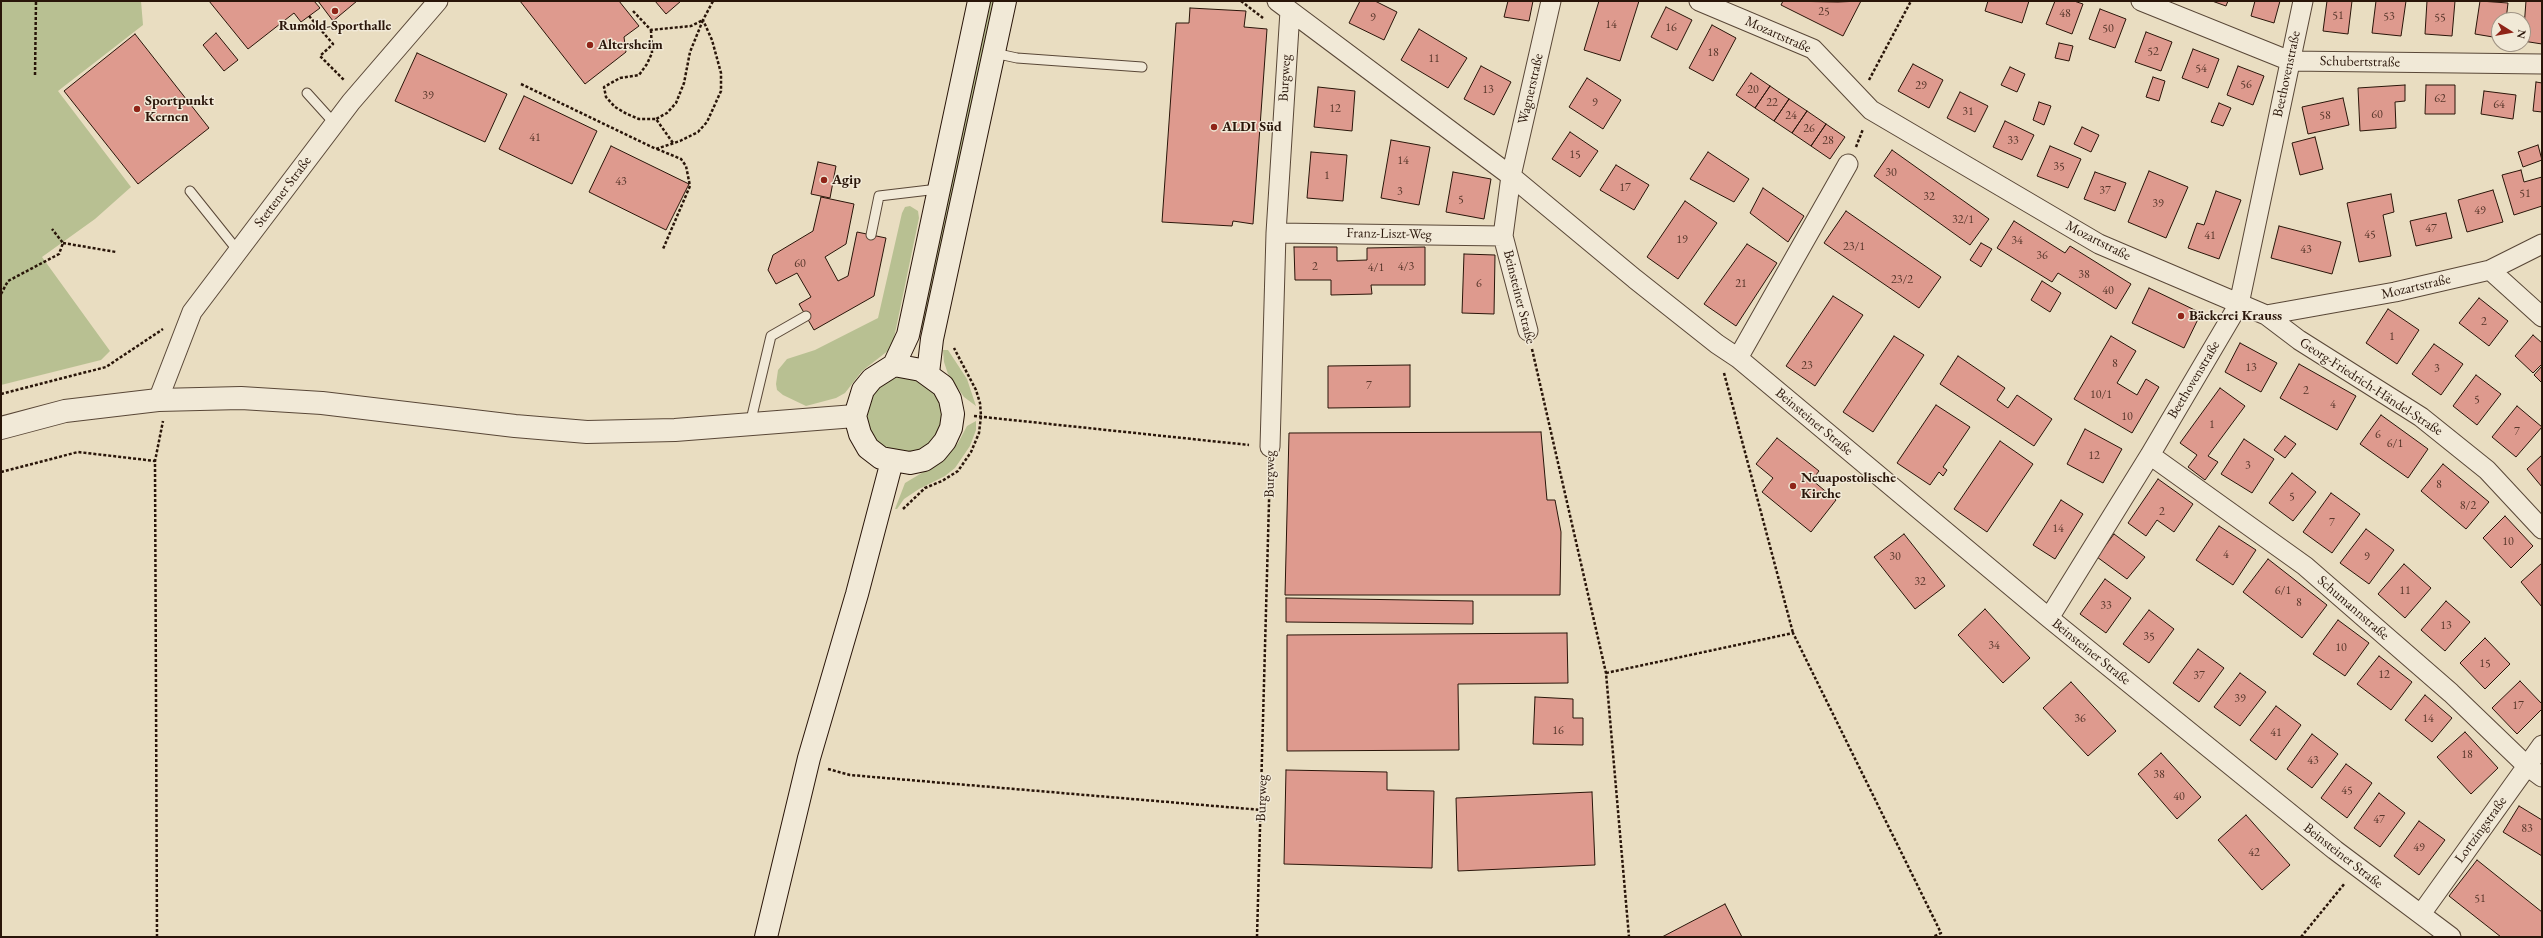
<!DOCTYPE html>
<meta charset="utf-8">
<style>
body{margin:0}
#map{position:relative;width:2543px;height:938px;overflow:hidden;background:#e9ddc1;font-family:"EB Garamond",serif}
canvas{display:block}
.frame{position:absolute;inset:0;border:2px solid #291509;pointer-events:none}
.north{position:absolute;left:2491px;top:12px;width:40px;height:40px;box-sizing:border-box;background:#f1e9d7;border:1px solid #a19485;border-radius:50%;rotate:101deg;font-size:11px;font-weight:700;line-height:16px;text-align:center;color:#291509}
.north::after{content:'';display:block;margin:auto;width:14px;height:18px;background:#8f2418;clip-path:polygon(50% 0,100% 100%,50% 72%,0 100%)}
</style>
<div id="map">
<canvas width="2543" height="938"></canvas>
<div class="frame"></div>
<div class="north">N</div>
</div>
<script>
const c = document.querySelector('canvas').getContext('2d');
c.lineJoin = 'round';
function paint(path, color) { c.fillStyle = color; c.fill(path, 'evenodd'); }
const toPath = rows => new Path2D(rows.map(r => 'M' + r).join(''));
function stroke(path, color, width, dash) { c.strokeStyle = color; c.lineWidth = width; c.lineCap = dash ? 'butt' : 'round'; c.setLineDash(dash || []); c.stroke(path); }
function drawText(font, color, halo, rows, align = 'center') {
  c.font = font + ' "EB Garamond",serif'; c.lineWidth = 3; c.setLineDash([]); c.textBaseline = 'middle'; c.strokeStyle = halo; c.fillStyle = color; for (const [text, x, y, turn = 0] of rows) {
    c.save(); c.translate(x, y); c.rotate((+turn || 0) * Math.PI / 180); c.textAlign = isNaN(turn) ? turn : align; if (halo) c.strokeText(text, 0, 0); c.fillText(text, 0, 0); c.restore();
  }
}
paint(toPath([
 [1,1,141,1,143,25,58,91,131,187,95,219,42,257,110,351,101,360,1,385],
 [989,1,998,1,927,331,919,330],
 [910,206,918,211,919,218,894,338,897,340,889,350,862,371,845,393,836,398,806,406,783,395,777,390,776,384,778,370,787,359,815,350,878,318,902,213,905,207],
 [943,350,948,350,967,379,976,406,964,397,948,374,944,362],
 '866 415a38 38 0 1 1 76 0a38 38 0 1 1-76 0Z',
 [976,421,976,430,970,446,955,468,945,476,919,489,904,499,897,509,895,509,905,483,945,459,958,443,967,426]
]), '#b8c092');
const building = toPath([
 [209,1,314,1,320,8,301,22,294,13,248,49,209,1],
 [318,1,357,1,333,21,318,1],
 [520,1,619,1,639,26,624,37,626,52,585,84,520,1],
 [655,1,681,1,666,14,655,1],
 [1360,1,1375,1,1397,12,1384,40,1349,23,1360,1],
 [1508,1,1533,1,1529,21,1504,17,1508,1],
 [1599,1,1639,1,1620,61,1584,50,1599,1],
 [1783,1,1838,2,1861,1,1843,36,1781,5,1783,1],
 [1988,1,2029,1,2022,23,1985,11,1988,1],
 [2055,1,2074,1,2083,4,2072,34,2046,24,2055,1],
 [2212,1,2228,1,2226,6,2212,1],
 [2255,1,2280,1,2274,23,2251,16,2255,1],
 [2327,1,2352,1,2348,34,2323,31,2327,1],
 [2376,1,2406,1,2401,36,2372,33,2376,1],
 [2427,1,2455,1,2452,36,2425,34,2427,1],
 [2480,1,2508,3,2506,20,2499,20,2499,38,2475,34,2480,1],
 [2526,1,2542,1,2542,44,2523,41,2526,1],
 [1666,7,1692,20,1677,50,1651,37,1666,7],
 [1190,8,1246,11,1244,27,1267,29,1253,224,1233,221,1232,226,1162,222,1176,23,1189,23,1190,8],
 [2100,9,2126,19,2115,48,2089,39,2100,9],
 [1712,25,1736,38,1713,81,1689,68,1712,25],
 [1419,29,1467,58,1448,88,1401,60,1419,29],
 [2146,32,2172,42,2161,71,2135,62,2146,32],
 [216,33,238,60,224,71,203,45,216,33],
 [135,34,209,128,138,184,64,91,135,34],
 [2059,43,2073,46,2069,61,2055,58,2059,43],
 [2193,49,2219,59,2208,88,2182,78,2193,49],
 [417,53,507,94,485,142,395,101,417,53],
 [1913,64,1943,80,1929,108,1898,91,1913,64],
 [1481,66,1511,82,1494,115,1464,99,1481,66],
 [2238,66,2264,76,2253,105,2227,95,2238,66],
 [2010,67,2025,74,2017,92,2001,85,2010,67],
 [1751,73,1770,86,1755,108,1736,95,1751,73],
 [2153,77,2165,81,2159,101,2146,97,2153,77],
 [1587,78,1621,100,1603,129,1569,107,1587,78],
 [2536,82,2542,83,2542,112,2533,111,2536,82],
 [2405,85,2405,101,2395,102,2396,128,2360,131,2358,88,2405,85],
 [2426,85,2455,85,2455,114,2425,114,2426,85],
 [1770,86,1789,99,1774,121,1755,108,1770,86],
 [1318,87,1355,91,1352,131,1314,127,1318,87],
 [2484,91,2516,95,2513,119,2481,114,2484,91],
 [1960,92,1988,106,1975,132,1947,118,1960,92],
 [524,96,597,131,572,184,499,149,524,96],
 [2343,98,2349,125,2308,134,2302,107,2343,98],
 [1789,99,1807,111,1792,133,1774,121,1789,99],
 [2039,102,2051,106,2044,125,2033,120,2039,102],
 [2219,103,2231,108,2223,126,2211,122,2219,103],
 [1807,111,1826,124,1811,146,1792,133,1807,111],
 [2005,121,2034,135,2022,160,1993,147,2005,121],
 [1826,124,1845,137,1830,159,1811,146,1826,124],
 [2082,127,2099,135,2091,152,2074,144,2082,127],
 [1570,132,1598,151,1580,177,1552,159,1570,132],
 [2315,137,2323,169,2300,175,2292,143,2315,137],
 [1391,140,1430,147,1419,205,1381,198,1391,140],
 [2538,145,2542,160,2523,167,2518,152,2538,145],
 [611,146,689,184,666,230,589,192,611,146],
 [2050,146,2081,159,2068,188,2037,176,2050,146],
 [1892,150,1989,219,1970,245,1874,176,1892,150],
 [1311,152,1347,155,1343,201,1307,198,1311,152],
 [1708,152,1749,179,1734,202,1690,179,1708,152],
 [818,162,836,166,830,198,811,194,818,162],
 [1616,165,1649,185,1634,210,1600,190,1616,165],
 [2521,170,2524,182,2542,177,2542,206,2514,215,2502,175,2521,170],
 [2149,171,2188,187,2166,238,2128,222,2149,171],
 [1453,172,1491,179,1484,219,1446,212,1453,172],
 [2095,172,2126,183,2115,211,2084,199,2095,172],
 [1763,188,1804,216,1788,242,1750,213,1763,188],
 [2493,190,2503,222,2467,232,2458,200,2493,190],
 [2216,191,2241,200,2219,259,2188,248,2197,223,2204,225,2216,191],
 [2391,194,2394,212,2383,215,2391,256,2359,262,2347,203,2391,194],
 [821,197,854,204,846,244,825,257,838,281,848,276,857,232,886,238,874,296,814,330,799,304,811,297,797,273,776,284,768,270,773,255,813,231,821,197],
 [1685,201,1717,223,1678,279,1647,257,1685,201],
 [1846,211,1941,277,1919,308,1824,243,1846,211],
 [2446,213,2452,238,2416,246,2410,221,2446,213],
 [2014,221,2065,253,2070,246,2131,284,2116,309,2058,273,2052,282,1997,248,2014,221],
 [2279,226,2341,242,2332,274,2271,258,2279,226],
 [1981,243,1992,249,1981,267,1970,260,1981,243],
 [1747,244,1777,263,1736,326,1704,304,1747,244],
 [1294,247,1337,247,1337,261,1367,260,1367,248,1425,247,1425,285,1371,285,1372,294,1331,295,1331,280,1295,280,1294,247],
 [1464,254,1495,255,1494,314,1462,313,1464,254],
 [2042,281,2061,293,2050,312,2031,300,2042,281],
 [2149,288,2201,313,2184,348,2132,323,2149,288],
 [1833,296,1863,315,1815,386,1786,366,1833,296],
 [2479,298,2508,321,2489,346,2459,323,2479,298],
 [2388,309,2419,330,2397,364,2366,343,2388,309],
 [2533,335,2542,343,2542,364,2533,373,2515,356,2533,335],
 [1894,336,1924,355,1873,432,1843,412,1894,336],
 [2111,336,2136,351,2117,383,2137,395,2146,379,2159,387,2132,433,2074,399,2111,336],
 [2240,343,2277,363,2261,392,2225,372,2240,343],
 [2434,344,2463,364,2441,395,2412,374,2434,344],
 [1958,356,2005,388,1997,400,2008,408,2017,395,2052,419,2034,446,1940,384,1958,356],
 [2299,364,2356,396,2337,430,2280,398,2299,364],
 [1410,365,1410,407,1328,408,1328,366,1410,365],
 [2542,366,2542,383,2534,375,2542,366],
 [2476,375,2501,394,2477,425,2453,406,2476,375],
 [2220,388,2245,406,2208,456,2218,462,2205,480,2188,467,2197,455,2180,443,2220,388],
 [1936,405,1970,427,1943,467,1947,470,1943,476,1939,472,1930,485,1897,463,1936,405],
 [2517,406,2542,427,2516,457,2492,437,2517,406],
 [2381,415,2428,449,2408,478,2360,444,2381,415],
 [2085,429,2122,449,2103,483,2067,464,2085,429],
 [1541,432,1547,500,1555,500,1561,532,1560,595,1285,595,1289,433,1541,432],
 [2285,436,2296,444,2285,458,2274,450,2285,436],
 [1777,438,1819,471,1812,480,1836,500,1811,532,1762,492,1773,478,1756,464,1777,438],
 [2244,439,2274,459,2252,493,2221,474,2244,439],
 [2000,441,2033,464,1987,532,1954,509,2000,441],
 [2542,455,2542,487,2527,469,2542,455],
 [2443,464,2489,502,2466,529,2421,491,2443,464],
 [2292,473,2316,492,2293,521,2269,503,2292,473],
 [2158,479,2193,504,2174,532,2157,520,2146,536,2128,523,2158,479],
 [2331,493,2360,514,2332,553,2303,532,2331,493],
 [2061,500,2083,514,2055,559,2033,545,2061,500],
 [2505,516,2533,546,2511,568,2483,538,2505,516],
 [2219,526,2256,550,2233,585,2196,560,2219,526],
 [2366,529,2394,550,2369,584,2340,563,2366,529],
 [1904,534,1945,586,1915,609,1874,557,1904,534],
 [2114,534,2145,557,2127,579,2097,557,2114,534],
 [2268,559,2327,605,2302,638,2243,592,2268,559],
 [2542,563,2542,607,2521,582,2542,563],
 [2404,564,2431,588,2405,618,2378,594,2404,564],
 [2105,579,2131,598,2106,633,2080,614,2105,579],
 [1286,598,1473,601,1473,624,1286,622,1286,598],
 [2446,601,2470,622,2445,651,2421,630,2446,601],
 [1985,609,2030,658,2003,683,1958,635,1985,609],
 [2149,610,2174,629,2149,663,2123,644,2149,610],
 [2338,620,2369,643,2345,676,2313,654,2338,620],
 [1567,633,1568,683,1458,684,1459,750,1287,751,1287,635,1567,633],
 [2485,638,2510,664,2485,689,2460,663,2485,638],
 [2198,649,2224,668,2199,702,2173,683,2198,649],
 [2379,656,2412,682,2391,710,2357,684,2379,656],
 [2240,673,2266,692,2240,726,2214,707,2240,673],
 [2520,681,2542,704,2542,709,2517,734,2492,708,2520,681],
 [2071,682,2116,731,2088,756,2043,708,2071,682],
 [2425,695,2452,718,2432,742,2405,720,2425,695],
 [1535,697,1573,699,1573,718,1583,718,1583,745,1533,744,1535,697],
 [2276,706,2301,725,2276,760,2250,740,2276,706],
 [2465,732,2498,768,2471,794,2437,757,2465,732],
 [2312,734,2338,754,2312,788,2287,769,2312,734],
 [2161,753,2201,797,2177,819,2138,774,2161,753],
 [2346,764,2372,783,2347,818,2321,798,2346,764],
 [1286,770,1387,772,1387,790,1434,791,1432,868,1284,864,1286,770],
 [1592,792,1595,865,1458,871,1456,798,1592,792],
 [2379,793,2405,813,2380,847,2354,828,2379,793],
 [2519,806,2542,820,2542,856,2503,832,2519,806],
 [2246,815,2290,865,2262,890,2218,840,2246,815],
 [2419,821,2445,840,2419,875,2394,856,2419,821],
 [2477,860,2542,912,2542,937,2501,937,2449,896,2477,860],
 [1725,904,1742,937,1662,937,1725,904]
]);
paint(building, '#de9a8e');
stroke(building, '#291509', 1);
const service = toPath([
 [994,53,1017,58,1142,67],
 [307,93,335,124],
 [190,191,238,251],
 [871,235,879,196,938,189],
 [750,424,771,336,806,316]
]);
const minor = toPath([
 [1277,1,1511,176,1635,279,1717,344,1738,358,2049,618,2335,850,2451,937],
 [1699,1,1813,49,1871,110,2099,244,2266,315,2395,292,2490,270,2542,244],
 [2141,1,2290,61,2542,64],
 [1276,233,1503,236],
 [2490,270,2542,317],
 [2266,315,2299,340,2421,417,2487,470,2542,529],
 [1528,331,1503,236,1511,176,1551,1],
 [1738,358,1848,164],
 [158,400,192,312,351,102,438,1],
 [1270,447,1276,233,1290,11],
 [2150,455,2305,566,2451,693,2527,766,2542,777],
 [2049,618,2150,455,2239,304,2303,1],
 [2421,914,2542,745]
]);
const tertiary = toPath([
 [1,428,65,411,158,400,241,398,322,403,515,426,587,432,675,430,855,416]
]);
const secondary = toPath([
 [894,365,921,370,943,386,950,399,953,414,951,428,945,441,936,452,924,460,910,463,881,458,868,448,860,434,855,416,863,390,872,379,894,365,908,335,979,1],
 [928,373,932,339,1005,1],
 [766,937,809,758,857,594,892,461]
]);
stroke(service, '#594737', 11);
stroke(minor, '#594737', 21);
stroke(tertiary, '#594737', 24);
stroke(secondary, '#291509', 24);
stroke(toPath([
 [1241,1,1263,18],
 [633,11,651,30,691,26,703,20,690,52,684,83,676,103,667,113,656,119],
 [309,16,333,44,320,56,344,80],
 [651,30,652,53,647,64,639,75,620,78,604,87,606,97,615,107,627,114,639,119,656,119,673,143],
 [35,75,36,1],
 [1869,80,1911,1],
 [521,84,656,149,680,141,698,132,707,122,721,91,721,73,712,40,703,20,713,1],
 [1856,147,1863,129],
 [657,149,681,159,686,166,690,186,663,249],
 [63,243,116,252],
 [1,294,8,281,59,254,63,243,52,229],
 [1532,349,1606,673,1629,937],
 [1724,373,1793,633],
 [1,394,106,367,163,329],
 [974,416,1249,445],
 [1,472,78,452,155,461],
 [903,509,925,488,942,481,958,471,971,452,979,433,981,416,980,403,976,390,954,348],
 [1606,673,1793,633,1941,933,1933,937],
 [828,769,850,775,1262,810],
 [157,937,155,461,163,421],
 [1257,937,1270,466],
 [2301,937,2345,883]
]), '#291509', 2.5, [3, 2]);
stroke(service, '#f1e9d7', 9);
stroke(minor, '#f1e9d7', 19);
stroke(tertiary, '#f1e9d7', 22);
stroke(secondary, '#f1e9d7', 22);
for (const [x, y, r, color] of [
 [335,11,4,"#8f2418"],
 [590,45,4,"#8f2418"],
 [137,109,4,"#8f2418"],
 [1214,127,4,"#8f2418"],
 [824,180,4,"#8f2418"],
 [2181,316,4,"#8f2418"],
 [1793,486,4,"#8f2418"]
]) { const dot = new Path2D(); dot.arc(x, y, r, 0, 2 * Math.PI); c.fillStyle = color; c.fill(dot); stroke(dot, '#f1e9d7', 1.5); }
drawText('12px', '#56362a', null, [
 ["25",1824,12],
 ["48",2065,14],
 ["51",2338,16],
 ["53",2389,17],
 ["9",1373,18],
 ["55",2440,18],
 ["14",1611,25],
 ["16",1671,28],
 ["50",2108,29],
 ["52",2153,52],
 ["18",1713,53],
 ["11",1434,59],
 ["54",2201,69],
 ["56",2246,85],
 ["29",1921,86],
 ["13",1488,90],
 ["20",1753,90],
 ["39",428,96],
 ["62",2440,99],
 ["9",1595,103],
 ["22",1772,103],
 ["64",2499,105],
 ["12",1335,109],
 ["31",1968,112],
 ["60",2377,115],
 ["24",1791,116],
 ["58",2325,116],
 ["26",1809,129],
 ["41",535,138],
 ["28",1828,141],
 ["33",2013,141],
 ["15",1575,155],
 ["14",1403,161],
 ["35",2059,167],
 ["30",1891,173],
 ["1",1327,176],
 ["43",621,182],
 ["17",1625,188],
 ["37",2105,191],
 ["3",1400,192],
 ["51",2525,194],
 ["32",1929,197],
 ["5",1461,200],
 ["39",2158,204],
 ["49",2480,211],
 ["32/1",1963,220],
 ["47",2431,229],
 ["45",2370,235],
 ["41",2210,236],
 ["19",1682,240],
 ["34",2017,241],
 ["23/1",1854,247],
 ["43",2306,250],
 ["36",2042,256],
 ["60",800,264],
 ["2",1315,267],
 ["4/3",1406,267],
 ["4/1",1376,268],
 ["38",2084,275],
 ["23/2",1902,280],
 ["6",1479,284],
 ["21",1741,284],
 ["40",2108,291],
 ["2",2484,322],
 ["1",2392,337],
 ["8",2115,364],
 ["23",1807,366],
 ["13",2251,368],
 ["3",2437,369],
 ["7",1369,386],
 ["2",2306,391],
 ["10/1",2101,395],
 ["5",2477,400],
 ["4",2333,405],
 ["10",2127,417],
 ["1",2212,425],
 ["7",2517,432],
 ["6",2378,435],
 ["6/1",2395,444],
 ["12",2094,456],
 ["3",2248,466],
 ["8",2439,485],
 ["5",2292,497],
 ["8/2",2468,506],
 ["2",2162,512],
 ["7",2332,523],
 ["14",2058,529],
 ["10",2508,542],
 ["4",2226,555],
 ["30",1895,557],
 ["9",2367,557],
 ["32",1920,582],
 ["6/1",2283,591],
 ["11",2405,591],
 ["8",2299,603],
 ["33",2106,606],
 ["13",2446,626],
 ["35",2149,637],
 ["34",1994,646],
 ["10",2341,648],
 ["15",2485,664],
 ["12",2384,675],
 ["37",2199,676],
 ["39",2240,699],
 ["17",2518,706],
 ["36",2080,719],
 ["14",2428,719],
 ["16",1558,731],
 ["41",2276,733],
 ["18",2467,755],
 ["43",2313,761],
 ["38",2159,775],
 ["45",2347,791],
 ["40",2179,797],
 ["47",2379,820],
 ["83",2527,829],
 ["49",2419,848],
 ["42",2254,853],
 ["51",2480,899]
]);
drawText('bold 14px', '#291509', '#f1e9d7', [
 ["Rumold-Sporthalle",335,26,"center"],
 ["Altersheim",598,45],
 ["Sportpunkt",145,101],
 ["Kernen",145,117],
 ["ALDI Süd",1222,127],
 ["Agip",832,180],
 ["Bäckerei Krauss",2189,316],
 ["Neuapostolische",1801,478],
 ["Kirche",1801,494]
], 'left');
drawText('14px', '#291509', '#f1e9d7', [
 ["Mozartstraße",1778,35,24],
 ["Schubertstraße",2360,62,1],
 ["Beethovenstraße",2287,74,-78],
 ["Burgweg",1285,78,-87],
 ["Wagnerstraße",1531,89,-77],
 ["Stettener Straße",283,192,-53],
 ["Franz-Liszt-Weg",1389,234,1],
 ["Mozartstraße",2098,241,27],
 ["Mozartstraße",2416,287,-13],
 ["Beinsteiner Straße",1519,297,76],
 ["Beethovenstraße",2194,380,-59],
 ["Georg-Friedrich-Händel-Straße",2371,387,33],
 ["Beinsteiner Straße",1814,422,40],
 ["Burgweg",1270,474,-89],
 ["Schumannstraße",2353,608,41],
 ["Beinsteiner Straße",2091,652,39],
 ["Burgweg",1262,798,-88],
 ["Lortzingstraße",2481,830,-54],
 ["Beinsteiner Straße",2343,856,38]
]);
</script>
